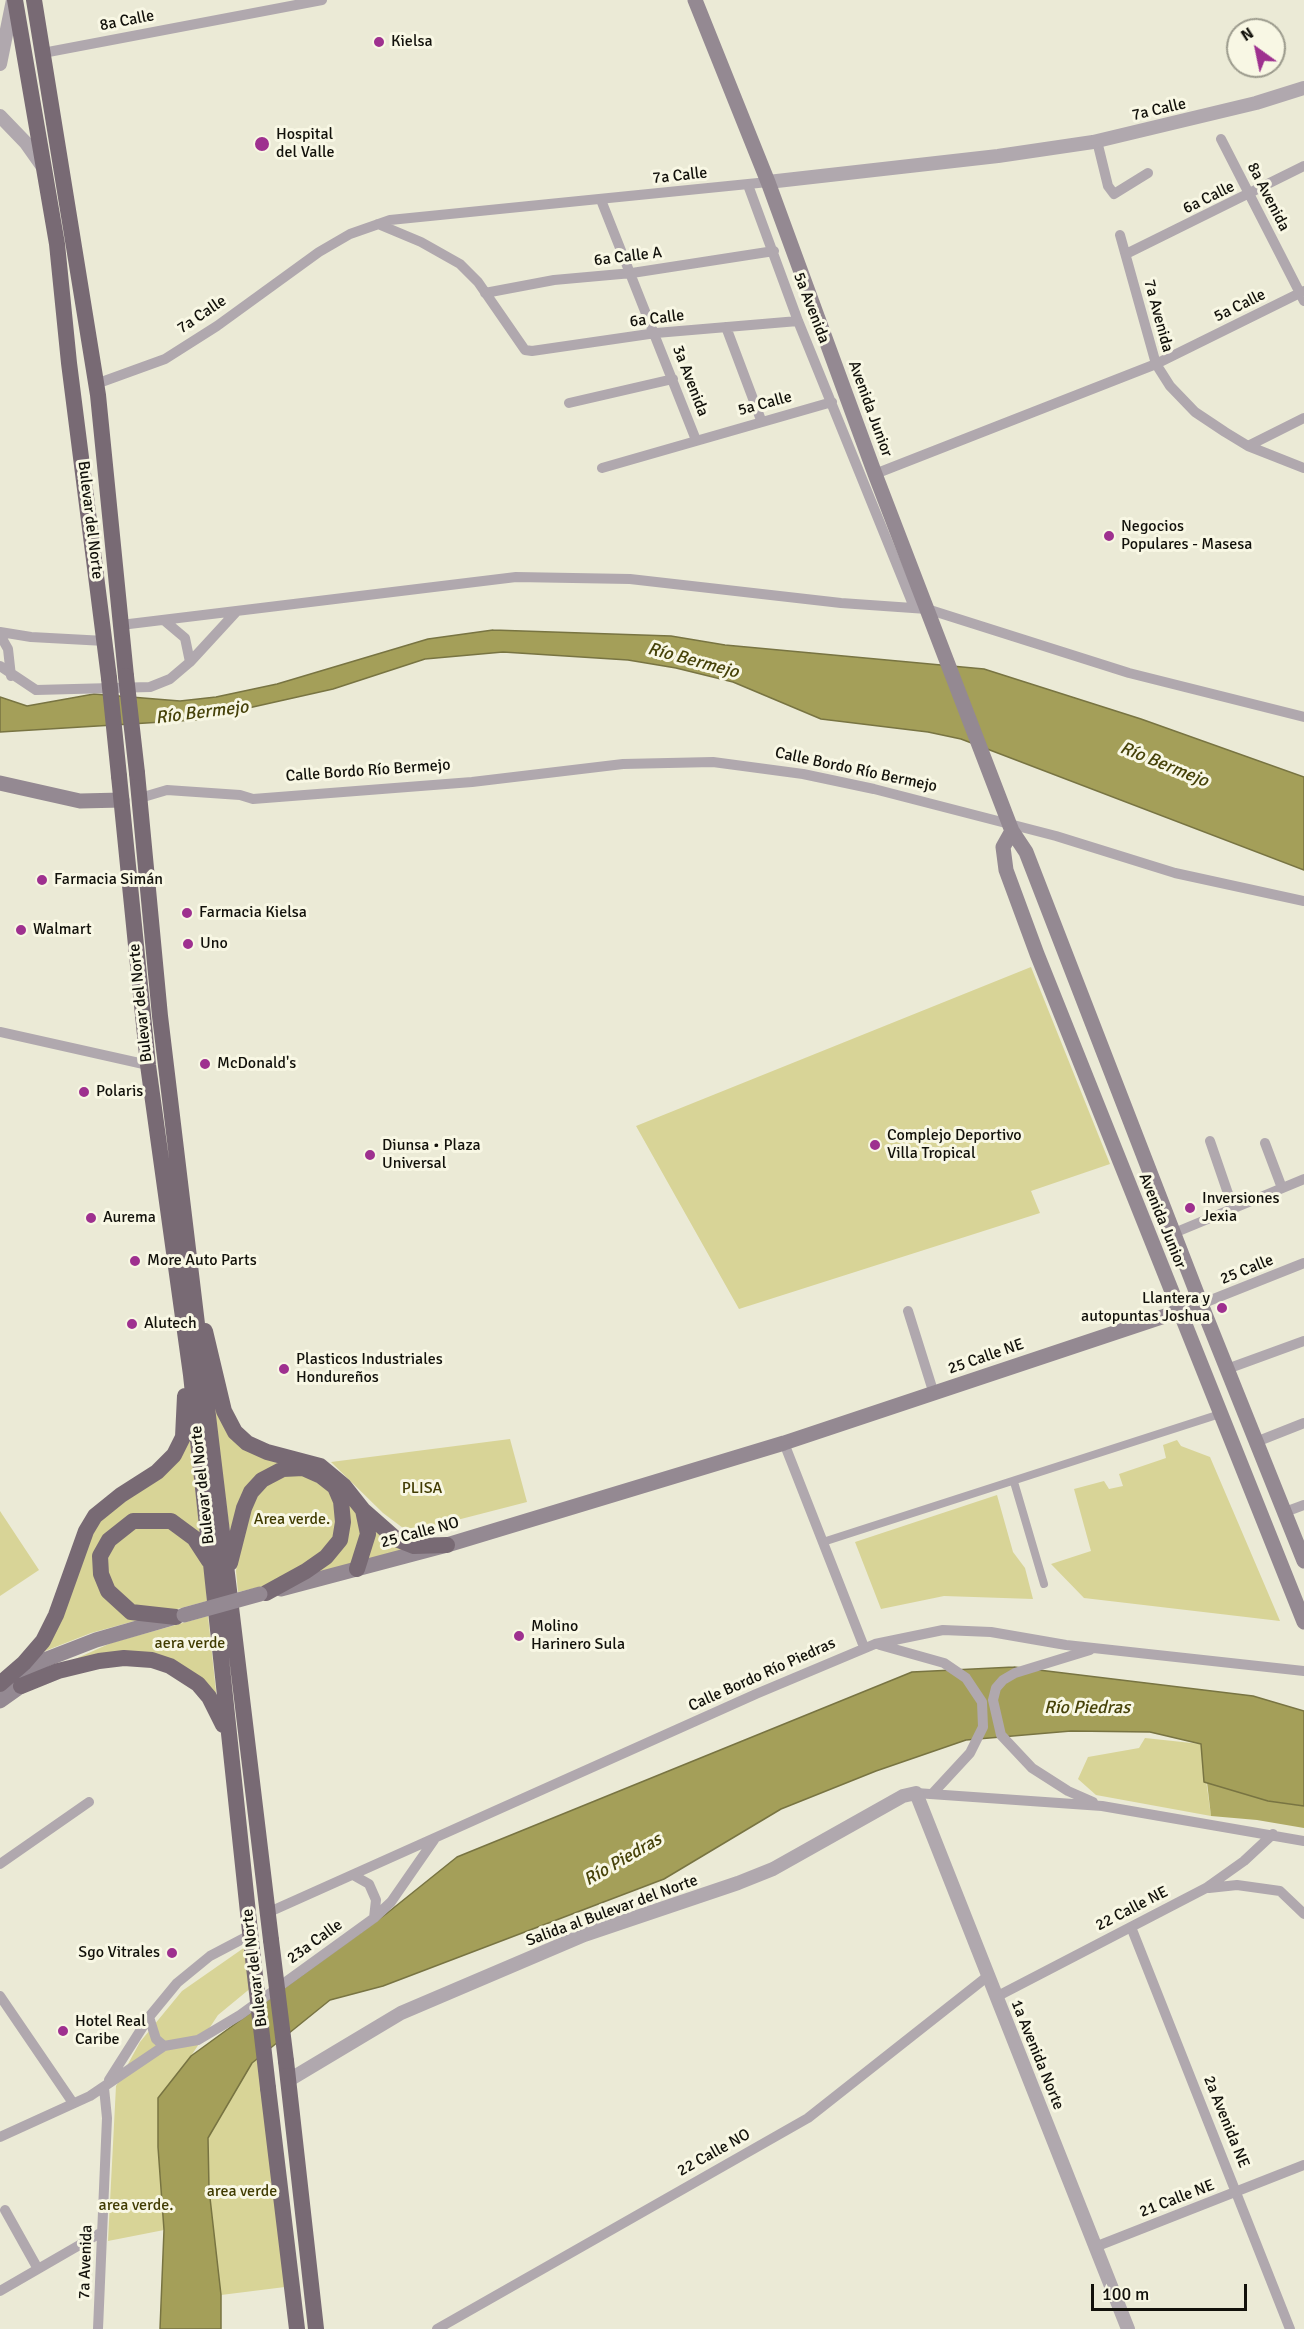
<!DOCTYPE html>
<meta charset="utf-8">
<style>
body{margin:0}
#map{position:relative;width:1304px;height:2329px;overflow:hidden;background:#ebead6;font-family:Signika,sans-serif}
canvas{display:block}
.north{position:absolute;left:1226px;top:18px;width:60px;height:60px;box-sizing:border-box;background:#f8f7e4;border:2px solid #9c9b8d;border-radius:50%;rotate:327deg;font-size:16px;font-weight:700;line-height:24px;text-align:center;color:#12110b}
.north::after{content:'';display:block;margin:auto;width:21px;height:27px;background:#9e308f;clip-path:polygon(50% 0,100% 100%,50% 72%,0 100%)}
.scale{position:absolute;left:1091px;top:2284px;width:156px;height:27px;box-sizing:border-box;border:3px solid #12110b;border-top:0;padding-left:8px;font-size:18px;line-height:21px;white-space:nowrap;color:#12110b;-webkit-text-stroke:4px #f8f7e4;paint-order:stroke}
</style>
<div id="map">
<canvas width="1304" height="2329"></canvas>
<div class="north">N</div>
<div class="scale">100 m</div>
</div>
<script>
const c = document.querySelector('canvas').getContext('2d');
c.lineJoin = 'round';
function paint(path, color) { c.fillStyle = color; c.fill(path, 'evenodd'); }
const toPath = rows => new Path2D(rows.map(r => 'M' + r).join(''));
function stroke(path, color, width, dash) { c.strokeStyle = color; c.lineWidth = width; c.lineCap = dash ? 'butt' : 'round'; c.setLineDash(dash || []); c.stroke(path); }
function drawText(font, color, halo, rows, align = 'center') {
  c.font = font + ' Signika,sans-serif'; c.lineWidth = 6; c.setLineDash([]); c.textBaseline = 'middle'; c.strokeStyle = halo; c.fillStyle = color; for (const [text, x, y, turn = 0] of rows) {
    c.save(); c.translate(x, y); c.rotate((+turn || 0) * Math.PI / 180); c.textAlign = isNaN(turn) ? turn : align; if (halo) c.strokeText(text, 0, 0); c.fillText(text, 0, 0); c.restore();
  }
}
paint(toPath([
 [1031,967,1110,1164,1031,1191,1040,1213,739,1309,636,1126],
 [206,1352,233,1436,294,1462,257,1477,231,1540],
 [187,1413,201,1541,197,1536,129,1517,97,1577,142,1619,91,1633,40,1653,101,1516,161,1475],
 [510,1439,527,1502,426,1528,403,1528,383,1513,331,1462],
 [1177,1440,1181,1446,1210,1457,1280,1621,1084,1598,1051,1564,1091,1551,1074,1489,1104,1481,1109,1489,1123,1486,1119,1474,1166,1458,1163,1445],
 [301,1473,328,1489,337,1507,335,1537,321,1555,273,1584,238,1592,236,1571,242,1531,255,1494,283,1474],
 [997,1495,1013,1552,1025,1568,1033,1599,944,1596,881,1609,855,1542],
 [346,1501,359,1513,364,1534,355,1563,308,1575,329,1560],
 [0,1511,39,1570,0,1596],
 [370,1521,409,1549,366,1560],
 [169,1526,186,1538,204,1562,207,1601,166,1612,132,1607,112,1589,104,1558,113,1543,132,1527],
 [208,1616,217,1701,179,1664,64,1664,111,1643],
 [1145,1738,1201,1744,1211,1816,1096,1795,1078,1779,1088,1757,1139,1748],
 [248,1945,252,1987,218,2015,191,2056,158,2098,158,2147,164,2230,108,2241,116,2086,140,2042,182,1991],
 [261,2056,285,2287,221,2295,209,2189,208,2138,252,2063]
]), '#d8d497');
paint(toPath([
 [1207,1782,1268,1801,1304,1806,1304,1828,1257,1820,1211,1816]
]), '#afaa64');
const water = toPath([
 [493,630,671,636,725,645,984,669,1141,719,1304,777,1304,870,961,739,928,732,821,719,733,682,676,668,628,660,503,652,425,659,333,689,195,720,0,732,0,697,27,706,94,694,180,701,216,697,277,684,428,639,493,630],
 [1014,1667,1253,1696,1304,1711,1304,1806,1268,1801,1204,1782,1201,1744,1150,1732,1071,1731,966,1740,876,1771,781,1809,664,1879,383,1986,330,2000,252,2063,208,2138,209,2189,221,2295,221,2329,160,2329,164,2230,158,2147,158,2098,191,2056,386,1914,457,1857,912,1672,1014,1667]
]);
paint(water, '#a49f59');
stroke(water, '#787442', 1.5);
stroke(toPath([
 [1014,1482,1044,1584],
 [823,1542,1220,1414]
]), '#b0a8ae', 8);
stroke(toPath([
 [43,53,322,0],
 [1221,139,1304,301],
 [1097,141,1108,186,1114,194,1148,173],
 [748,185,798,321,914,607],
 [601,200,696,440],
 [378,224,421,242,460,264,478,282,525,350,532,351,656,333,798,321],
 [1120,235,1156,364,1170,386,1195,412,1225,432,1248,446,1304,468],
 [1126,254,1304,166],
 [485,293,554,280,632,273,774,251],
 [726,327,761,420],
 [96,384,165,359,217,326,319,252,350,234,390,220,768,182],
 [569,403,673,379],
 [1248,446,1304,418],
 [602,468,832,402],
 [875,474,1156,364,1304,291],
 [166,622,185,638,190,662],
 [121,625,516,577,630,579,841,603,927,609,1129,673,1304,717],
 [0,632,31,637,105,641],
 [0,635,8,649,11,676],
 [0,666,36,690,150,687,170,679,190,662,236,612],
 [140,798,167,790,240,795,253,799,472,782,623,764,713,762,803,774,874,789,1056,836,1175,873,1304,901],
 [0,1032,148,1065],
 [1210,1141,1233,1208],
 [1265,1143,1282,1188],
 [1174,1233,1304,1179],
 [1201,1304,1304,1263],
 [908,1311,934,1394],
 [1227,1369,1304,1341],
 [1256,1442,1304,1423],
 [784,1443,864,1647],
 [1285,1512,1304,1505],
 [880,1645,944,1663,966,1678,982,1702,983,1727,970,1753,933,1793],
 [1090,1650,1015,1673,1003,1680,996,1688,993,1700,1001,1735,1032,1768,1068,1791,1093,1802],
 [916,1793,1102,1806,1304,1841],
 [0,1864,89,1802],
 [1209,1888,1237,1885,1280,1891,1304,1914],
 [267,1913,756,1694,875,1644,943,1630,991,1632,1066,1645,1304,1671],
 [374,1918,391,1902,434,1840],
 [1131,1927,1290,2329],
 [0,1996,73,2103],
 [996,1997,1206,1888,1244,1861,1273,1834],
 [149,2017,156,2039,164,2046],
 [109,2080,149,2017,177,1983,210,1956,250,1935],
 [0,2137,90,2096,164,2046,198,2040,240,2015,374,1918,376,1900,369,1884,353,1875],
 [5,2210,38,2269],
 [1095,2247,1304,2165],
 [0,2291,102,2232],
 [98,2329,107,2118,104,2088],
 [437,2329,808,2118,988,1976]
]), '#b0a8ae', 10);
stroke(toPath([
 [0,64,13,0],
 [0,116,26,143,43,167],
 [768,182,998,156,1093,142,1256,103,1304,88],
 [289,2080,401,2013,584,1935,738,1883,773,1869,903,1796,916,1793,1128,2329]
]), '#b0a8ae', 14);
stroke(toPath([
 [695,0,768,182,875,474,1012,831,1026,852,1201,1304,1304,1561],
 [0,783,80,801,122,800],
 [1012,831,1003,847,1006,870,1037,954,1304,1622],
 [281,1589,447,1545,784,1443,1201,1304],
 [13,1678,47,1659,96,1640,172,1618],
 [0,1701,31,1679]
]), '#948992', 15);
stroke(toPath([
 [15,0,57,244,69,363,109,678],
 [34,0,98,395,126,676],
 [137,773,160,1016,271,1940],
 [119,776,148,1065,191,1375,251,1941],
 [205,1331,224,1411,235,1432,247,1443,267,1452,320,1466,344,1486,363,1510,396,1539,414,1546,447,1545],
 [230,1563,244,1508,251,1492,262,1480,283,1469,303,1468,321,1476,335,1487,341,1501,343,1522,340,1540,326,1557,306,1571,266,1593],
 [357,1569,368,1534,363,1510],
 [176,1617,131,1612,108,1591,101,1574,100,1556,109,1540,133,1521,171,1521,194,1538,209,1561],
 [0,1684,24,1663,43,1641,56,1615,86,1531,95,1516,121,1495,157,1472,174,1455,183,1437,185,1396],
 [21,1686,58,1671,99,1661,124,1658,152,1660,170,1666,198,1684,209,1697,223,1725],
 [286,2061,316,2329],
 [268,2088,297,2329]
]), '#786a74', 16);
stroke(toPath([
 [184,1615,260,1594]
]), '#948992', 15);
stroke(toPath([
 [126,676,137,773],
 [109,678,119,776],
 [271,1940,286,2061],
 [251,1941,268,2088]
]), '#786a74', 16);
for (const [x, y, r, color] of [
 [379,42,6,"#9e308f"],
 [262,144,8,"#9e308f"],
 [1109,536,6,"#9e308f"],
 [42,880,6,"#9e308f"],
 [187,913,6,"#9e308f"],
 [21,930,6,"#9e308f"],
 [188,944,6,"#9e308f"],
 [205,1064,6,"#9e308f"],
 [84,1092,6,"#9e308f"],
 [875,1145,6,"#9e308f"],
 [370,1155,6,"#9e308f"],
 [1190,1208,6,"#9e308f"],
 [91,1218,6,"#9e308f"],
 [135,1261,6,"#9e308f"],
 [1222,1308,6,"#9e308f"],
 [132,1324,6,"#9e308f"],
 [284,1369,6,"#9e308f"],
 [519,1636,6,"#9e308f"],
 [172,1953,6,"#9e308f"],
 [63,2031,6,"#9e308f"]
]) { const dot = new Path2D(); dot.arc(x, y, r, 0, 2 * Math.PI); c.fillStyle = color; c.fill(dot); stroke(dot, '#f8f7e4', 2); }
drawText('16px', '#12110b', '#f8f7e4', [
 ["8a Calle",127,21,-11],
 ["7a Calle",1159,110,-13],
 ["7a Calle",680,176,-6],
 ["8a Avenida",1268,197,63],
 ["6a Calle",1209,198,-26],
 ["6a Calle A",628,257,-7],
 ["5a Calle",1240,306,-26],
 ["5a Avenida",811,308,69],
 ["7a Calle",202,315,-34],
 ["7a Avenida",1158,316,75],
 ["6a Calle",657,319,-7],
 ["3a Avenida",690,381,69],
 ["5a Calle",765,404,-15],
 ["Avenida Junior",870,409,70],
 ["Bulevar del Norte",90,520,83],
 ["Calle Bordo Río Bermejo",856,770,12],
 ["Calle Bordo Río Bermejo",368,771,-4],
 ["Bulevar del Norte",141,1003,-96],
 ["Avenida Junior",1162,1221,68],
 ["25 Calle",1247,1270,-22],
 ["25 Calle NE",986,1357,-19],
 ["Bulevar del Norte",203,1485,-96],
 ["25 Calle NO",420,1533,-15],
 ["Calle Bordo Río Piedras",762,1675,-24],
 ["22 Calle NE",1132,1909,-27],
 ["Salida al Bulevar del Norte",612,1911,-20],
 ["23a Calle",315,1942,-36],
 ["Bulevar del Norte",255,1968,-97],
 ["1a Avenida Norte",1037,2055,68],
 ["2a Avenida NE",1226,2122,68],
 ["22 Calle NO",714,2153,-29],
 ["21 Calle NE",1177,2199,-21],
 ["7a Avenida",86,2262,-88]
]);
drawText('16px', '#12110b', '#f8f7e4', [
 ["Kielsa",391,42],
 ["Hospital",276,135],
 ["del Valle",276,153],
 ["Negocios",1121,527],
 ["Populares - Masesa",1121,545],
 ["Farmacia Simán",54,880],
 ["Farmacia Kielsa",199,913],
 ["Walmart",33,930],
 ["Uno",200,944],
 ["McDonald's",217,1064],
 ["Polaris",96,1092],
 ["Complejo Deportivo",887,1136],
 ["Villa Tropical",887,1154],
 ["Diunsa • Plaza",382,1146],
 ["Universal",382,1164],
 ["Inversiones",1202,1199],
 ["Jexia",1202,1217],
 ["Aurema",103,1218],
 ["More Auto Parts",147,1261],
 ["Llantera y",1210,1299,"right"],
 ["autopuntas Joshua",1210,1317,"right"],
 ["Alutech",144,1324],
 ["Plasticos Industriales",296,1360],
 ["Hondureños",296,1378],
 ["Molino",531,1627],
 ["Harinero Sula",531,1645],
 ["Sgo Vitrales",160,1953,"right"],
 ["Hotel Real",75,2022],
 ["Caribe",75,2040]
], 'left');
drawText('16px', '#413c02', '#f8f7e4', [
 ["PLISA",422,1489],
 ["Area verde.",292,1520],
 ["aera verde",190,1644],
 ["area verde",242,2192],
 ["area verde.",136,2206]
]);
drawText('italic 18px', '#464209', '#f8f7e4', [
 ["Río Bermejo",693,661,15],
 ["Río Bermejo",202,713,-7],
 ["Río Bermejo",1164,765,22],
 ["Río Piedras",1087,1708],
 ["Río Piedras",623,1860,-30]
]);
</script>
